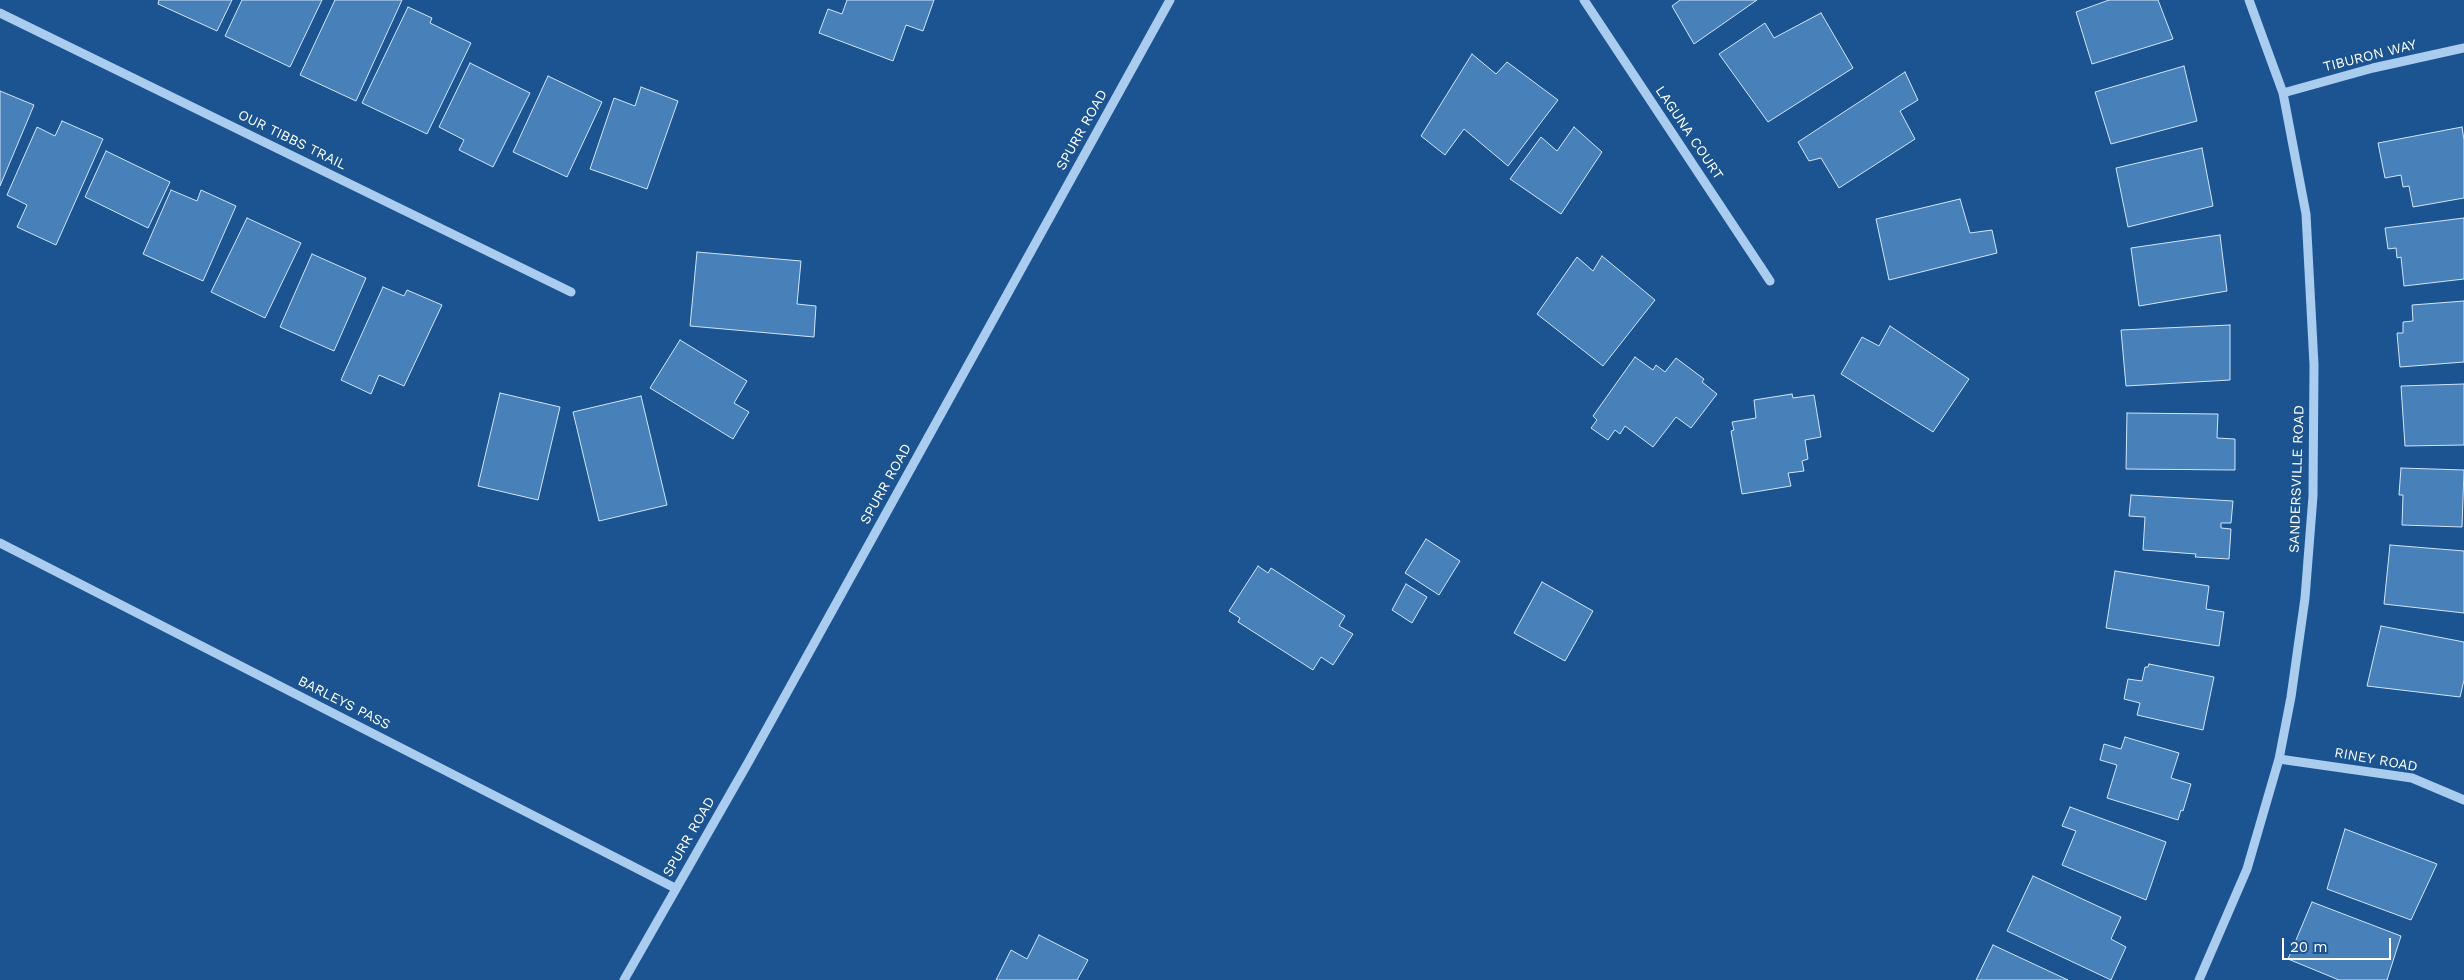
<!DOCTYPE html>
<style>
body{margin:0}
#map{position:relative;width:2464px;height:980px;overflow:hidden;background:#1b5491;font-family:"Work Sans",sans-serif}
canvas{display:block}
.scale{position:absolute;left:2282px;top:938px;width:109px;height:22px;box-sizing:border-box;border:2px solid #fff;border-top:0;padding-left:6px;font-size:15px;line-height:18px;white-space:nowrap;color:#fff;-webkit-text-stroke:4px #1b5491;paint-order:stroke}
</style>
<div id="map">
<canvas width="2464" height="980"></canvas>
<div class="scale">20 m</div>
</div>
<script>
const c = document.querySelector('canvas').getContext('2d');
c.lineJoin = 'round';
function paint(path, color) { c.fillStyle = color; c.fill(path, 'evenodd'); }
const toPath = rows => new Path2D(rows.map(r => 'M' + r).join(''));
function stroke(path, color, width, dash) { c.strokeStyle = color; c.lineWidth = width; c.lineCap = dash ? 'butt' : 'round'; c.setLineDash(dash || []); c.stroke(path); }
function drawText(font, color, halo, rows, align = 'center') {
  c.font = font + ' "Work Sans",sans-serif'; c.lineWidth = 4; c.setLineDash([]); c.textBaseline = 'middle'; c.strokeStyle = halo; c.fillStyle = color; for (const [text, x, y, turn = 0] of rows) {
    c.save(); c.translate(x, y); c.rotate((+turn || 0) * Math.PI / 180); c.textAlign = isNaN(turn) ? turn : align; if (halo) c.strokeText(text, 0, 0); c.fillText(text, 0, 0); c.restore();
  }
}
const building = toPath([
 [159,0,232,0,217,31,158,4,159,0],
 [242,0,322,0,290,67,225,36,242,0],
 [335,0,402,0,356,101,300,75,335,0],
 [847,0,934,0,923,31,906,25,893,61,819,33,828,9,842,14,847,0],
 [1680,0,1757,0,1694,44,1672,6,1680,0],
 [2109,0,2158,0,2173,39,2092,64,2076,12,2109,0],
 [408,7,432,18,430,23,471,43,427,134,362,103,408,7],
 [1821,13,1853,68,1768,122,1719,54,1765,23,1774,38,1821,13],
 [1472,54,1496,74,1507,62,1558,100,1508,166,1464,129,1445,155,1421,136,1472,54],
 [470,63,530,93,493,167,459,150,464,140,439,127,470,63],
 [2184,66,2197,121,2111,144,2095,92,2184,66],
 [1905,72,1918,100,1900,111,1915,139,1839,188,1821,158,1809,161,1798,142,1905,72],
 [548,76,602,102,567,177,513,152,548,76],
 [641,87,678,101,647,189,590,169,614,98,635,106,641,87],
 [0,91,34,105,0,186,0,91],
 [62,121,103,139,56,245,17,227,27,205,7,195,37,127,55,136,62,121],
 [1574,127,1602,152,1561,214,1510,179,1541,137,1557,151,1574,127],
 [2462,127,2464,140,2464,198,2413,207,2409,186,2403,187,2401,175,2385,178,2378,143,2462,127],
 [2202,148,2213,206,2128,227,2116,168,2202,148],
 [106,151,170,182,148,228,85,197,106,151],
 [171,190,197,201,201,190,236,206,203,281,143,254,171,190],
 [1960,199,1970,233,1992,230,1997,253,1889,280,1876,219,1960,199],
 [247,218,301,243,265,318,211,292,247,218],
 [2464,218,2464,279,2404,286,2401,257,2397,258,2396,248,2388,249,2385,228,2464,218],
 [2220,235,2227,291,2139,306,2131,248,2220,235],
 [697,252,801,261,797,304,816,306,814,337,690,326,697,252],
 [312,254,366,278,334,351,280,327,312,254],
 [1602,256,1655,300,1603,366,1537,314,1577,257,1593,271,1602,256],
 [383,287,404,296,407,290,442,305,404,386,379,375,371,394,341,380,383,287],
 [2464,301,2464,362,2400,367,2397,333,2403,333,2403,322,2413,321,2412,305,2464,301],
 [2230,325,2230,380,2126,386,2121,330,2230,325],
 [1890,326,1969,379,1933,432,1841,374,1862,337,1879,346,1890,326],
 [680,340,747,381,734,403,749,412,733,439,650,388,680,340],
 [1635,357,1653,370,1656,365,1665,372,1676,358,1704,379,1702,382,1717,394,1691,428,1676,417,1653,447,1625,426,1620,434,1615,430,1608,440,1591,428,1597,420,1593,416,1635,357],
 [2464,384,2464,445,2405,446,2401,386,2464,384],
 [500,393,560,407,538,500,478,486,500,393],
 [1792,394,1793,398,1814,395,1821,437,1805,440,1808,459,1802,461,1804,471,1788,473,1791,486,1742,494,1731,431,1734,430,1732,422,1756,418,1754,400,1792,394],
 [641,396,667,505,599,521,573,412,641,396],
 [2127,413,2218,414,2217,438,2235,439,2235,470,2126,469,2127,413],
 [2401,468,2464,470,2462,527,2402,525,2403,495,2399,495,2401,468],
 [2131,495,2233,501,2231,523,2221,523,2221,528,2231,529,2229,559,2195,557,2196,554,2143,550,2145,517,2129,516,2131,495],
 [1426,539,1460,561,1439,595,1405,573,1426,539],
 [2390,545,2464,551,2464,613,2384,604,2390,545],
 [1258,566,1268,573,1271,568,1345,616,1339,626,1353,634,1333,665,1321,657,1313,670,1238,622,1240,618,1229,611,1258,566],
 [2115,571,2209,586,2206,609,2224,612,2219,646,2106,628,2115,571],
 [1542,582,1593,611,1565,661,1514,633,1542,582],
 [1406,584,1427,597,1412,623,1392,610,1406,584],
 [2381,626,2464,642,2464,680,2460,697,2367,686,2381,626],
 [2149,664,2214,677,2203,730,2137,715,2140,703,2124,699,2128,679,2142,681,2145,667,2148,667,2149,664],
 [2125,737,2179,753,2171,778,2191,784,2183,811,2181,810,2178,820,2107,798,2117,765,2100,760,2104,744,2121,749,2125,737],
 [2070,807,2166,842,2146,900,2062,865,2076,831,2062,826,2070,807],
 [2345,829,2437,864,2411,920,2327,889,2345,829],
 [2033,876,2121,917,2111,939,2126,947,2111,980,2007,931,2033,876],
 [2312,902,2401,936,2387,980,2339,980,2288,959,2312,902],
 [1039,935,1088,960,1077,980,996,980,1011,950,1027,959,1039,935],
 [1993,945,2068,980,1976,980,1993,945]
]);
paint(building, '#4880ba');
stroke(building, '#d0e5fa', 1);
stroke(toPath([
 [1584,0,1770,281],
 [0,13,571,292],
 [2283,93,2373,68,2464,48],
 [0,543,675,888],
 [2279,759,2412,778,2464,800],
 [624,980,749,761,1170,0],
 [2199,980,2247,869,2279,759,2291,697,2305,598,2313,496,2314,365,2306,214,2283,93,2249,0]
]), '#aaccef', 9);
drawText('14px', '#fff', '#1b5491', [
 ["TIBURON WAY",2370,56,-14],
 ["SPURR ROAD",1082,130,-61],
 ["LAGUNA COURT",1689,133,56],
 ["OUR TIBBS TRAIL",292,140,26],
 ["SANDERSVILLE ROAD",2297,479,-88],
 ["SPURR ROAD",886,484,-61],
 ["BARLEYS PASS",344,703,27],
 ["RINEY ROAD",2376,760,10],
 ["SPURR ROAD",689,837,-60]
]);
</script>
